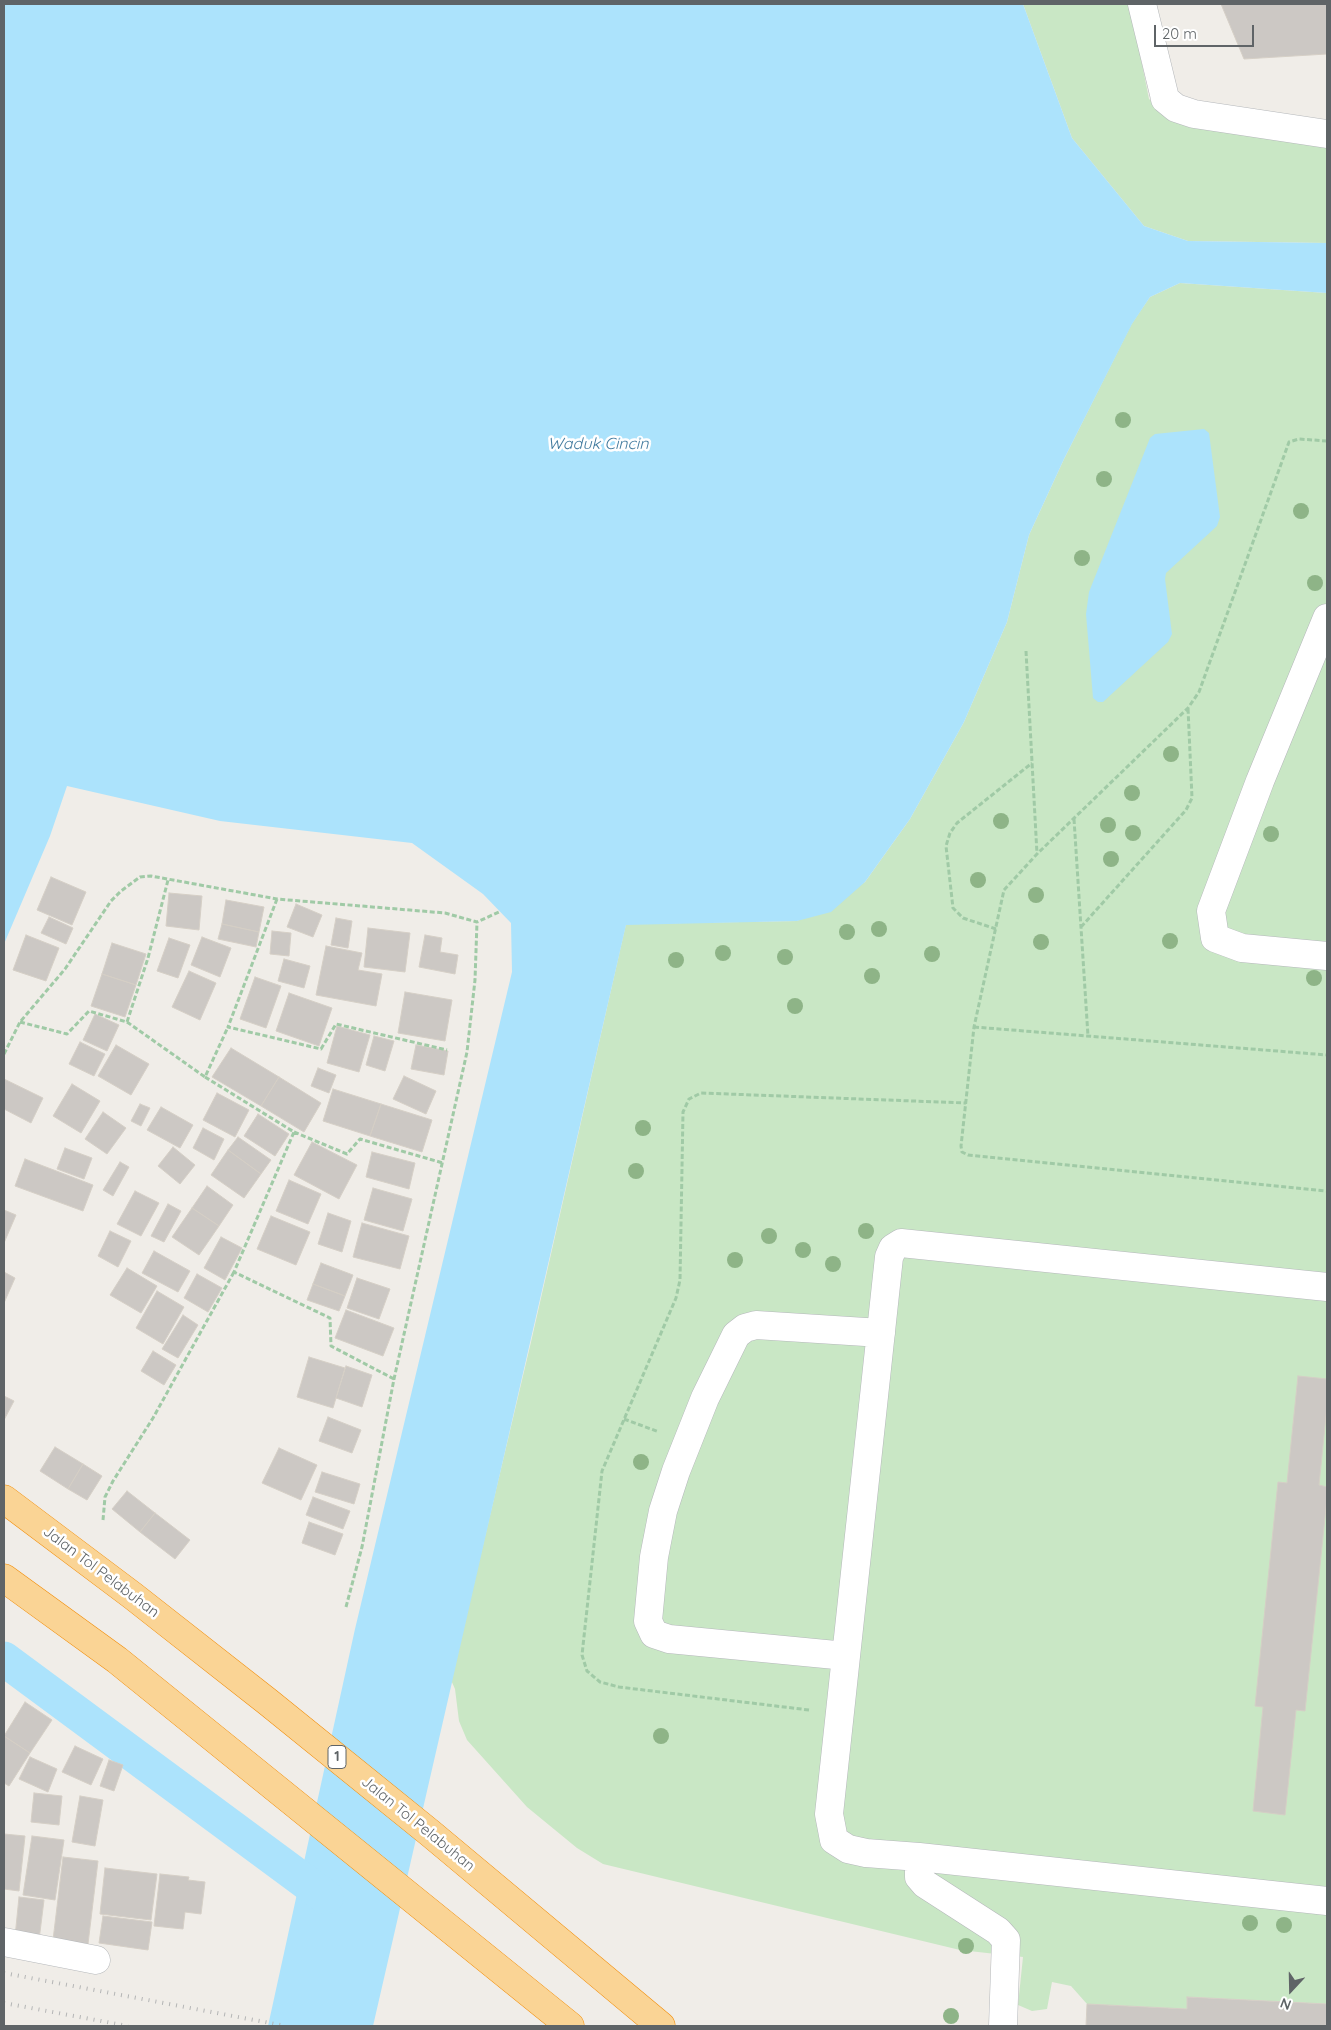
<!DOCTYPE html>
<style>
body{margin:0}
#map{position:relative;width:1331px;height:2030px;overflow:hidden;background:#f0ede8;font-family:Quicksand,sans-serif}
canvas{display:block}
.frame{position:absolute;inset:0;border:5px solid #5f6467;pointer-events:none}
.north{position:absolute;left:1266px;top:1965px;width:50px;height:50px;-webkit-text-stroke:4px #fff;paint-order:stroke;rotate:201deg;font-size:14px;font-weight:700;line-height:20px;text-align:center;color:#5f6467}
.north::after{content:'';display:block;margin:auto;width:18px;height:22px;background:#5f6467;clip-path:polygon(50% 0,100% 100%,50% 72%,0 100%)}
.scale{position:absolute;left:1154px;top:25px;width:100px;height:22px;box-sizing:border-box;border:2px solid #5f6467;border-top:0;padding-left:6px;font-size:15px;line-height:18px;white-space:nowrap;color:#5f6467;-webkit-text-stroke:4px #fff;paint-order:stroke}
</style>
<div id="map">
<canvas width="1331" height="2030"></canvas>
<div class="frame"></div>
<div class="north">N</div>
<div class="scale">20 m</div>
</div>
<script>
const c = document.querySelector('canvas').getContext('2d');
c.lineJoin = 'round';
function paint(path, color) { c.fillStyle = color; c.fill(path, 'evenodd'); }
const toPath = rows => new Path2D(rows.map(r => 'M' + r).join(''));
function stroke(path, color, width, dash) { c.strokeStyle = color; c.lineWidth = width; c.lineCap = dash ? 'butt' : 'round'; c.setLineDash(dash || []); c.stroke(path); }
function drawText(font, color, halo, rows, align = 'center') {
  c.font = font + ' Quicksand,sans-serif'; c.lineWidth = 5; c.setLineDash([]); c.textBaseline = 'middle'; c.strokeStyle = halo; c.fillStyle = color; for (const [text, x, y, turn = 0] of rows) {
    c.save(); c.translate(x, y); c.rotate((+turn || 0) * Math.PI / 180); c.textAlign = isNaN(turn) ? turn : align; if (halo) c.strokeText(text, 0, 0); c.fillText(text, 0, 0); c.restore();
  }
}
paint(toPath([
 [1023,4,1130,4,1149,99,1171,117,1192,124,1327,148,1327,243,1188,241,1144,226,1072,138],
 [1180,283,1327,293,1327,2004,1188,1997,1187,2009,1087,2004,1071,1986,1052,1982,1047,2009,1032,2011,1018,2005,1023,1957,960,1950,603,1864,577,1848,527,1807,467,1740,459,1721,455,1689,451,1680,531,1342,626,924,797,921,865,882,910,819,964,722,1007,622,1029,535,1064,459,1132,323,1150,297]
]), '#c9e7c5');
paint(toPath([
 [4,4,1023,4,1072,138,1144,226,1188,241,1327,243,1327,293,1180,283,1150,297,1132,324,1064,459,1029,535,1007,622,964,722,910,819,865,882,831,912,797,921,626,925,373,2026,268,2026,355,1629,512,972,511,923,483,894,412,843,220,821,67,786,50,836,4,944],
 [1204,429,1209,433,1220,517,1217,526,1166,573,1165,579,1172,634,1168,642,1103,702,1098,702,1093,698,1086,614,1089,592,1150,438,1155,434]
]), '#ace3fc');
stroke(toPath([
 [4,1659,326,1897]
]), '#ace3fc', 35);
const building = toPath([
 [1221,4,1327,4,1327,54,1244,59,1221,4],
 [51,877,86,892,72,925,37,910,51,877],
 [169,893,202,896,199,930,166,926,169,893],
 [226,900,264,907,259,932,222,924,226,900],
 [296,904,322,915,313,937,287,927,296,904],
 [49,917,73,928,66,944,41,933,49,917],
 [336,918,352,921,348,948,331,945,336,918],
 [222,924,259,932,256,947,218,939,222,924],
 [368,928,410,933,405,972,364,967,368,928],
 [272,931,291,933,289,956,270,954,272,931],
 [26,935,59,948,46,981,13,970,26,935],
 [425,935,442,938,440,952,458,955,455,974,419,967,425,935],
 [202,937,231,948,220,977,191,965,202,937],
 [169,938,190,945,178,978,157,971,169,938],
 [112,943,146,954,136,985,102,974,112,943],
 [326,946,362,953,358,970,382,974,376,1006,316,995,326,946],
 [284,959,310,966,304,988,278,981,284,959],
 [189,971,216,983,200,1020,172,1007,189,971],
 [102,974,136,985,125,1017,91,1006,102,974],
 [255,977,281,986,266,1028,240,1019,255,977],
 [405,992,452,1000,445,1041,398,1033,405,992],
 [289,993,332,1008,319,1046,276,1031,289,993],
 [95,1014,119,1025,107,1051,83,1040,95,1014],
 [337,1026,370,1035,359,1072,327,1063,337,1026],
 [374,1036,394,1041,385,1071,366,1065,374,1036],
 [80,1042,105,1054,94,1076,69,1064,80,1042],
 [116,1045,149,1064,131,1095,98,1076,116,1045],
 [416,1045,448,1051,444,1075,411,1069,416,1045],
 [231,1048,279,1077,261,1106,212,1077,231,1048],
 [318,1068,336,1075,329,1093,311,1086,318,1068],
 [404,1076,436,1091,426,1114,393,1099,404,1076],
 [279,1077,321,1103,304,1132,261,1106,279,1077],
 [4,1079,43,1098,31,1123,4,1109,4,1079],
 [72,1084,100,1101,81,1133,53,1116,72,1084],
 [333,1089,381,1104,370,1136,323,1121,333,1089],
 [217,1093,249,1110,235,1137,203,1120,217,1093],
 [140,1104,150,1108,141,1126,131,1121,140,1104],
 [381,1104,432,1120,422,1152,370,1136,381,1104],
 [161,1107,193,1125,180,1148,147,1130,161,1107],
 [103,1112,126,1128,107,1154,85,1139,103,1112],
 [258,1114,289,1134,275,1156,244,1136,258,1114],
 [203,1128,224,1139,214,1160,193,1148,203,1128],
 [238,1137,271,1160,261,1174,228,1150,238,1137],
 [312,1142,357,1165,339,1199,294,1175,312,1142],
 [173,1147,195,1165,180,1184,158,1166,173,1147],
 [65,1148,92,1158,84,1179,57,1169,65,1148],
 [228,1150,261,1174,244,1198,211,1175,228,1150],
 [372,1152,415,1163,409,1189,366,1177,372,1152],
 [25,1159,93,1185,83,1211,15,1186,25,1159],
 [120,1162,129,1167,113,1196,103,1190,120,1162],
 [289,1180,321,1194,308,1224,276,1211,289,1180],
 [207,1186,233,1205,219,1226,192,1208,207,1186],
 [373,1188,412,1199,403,1231,364,1220,373,1188],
 [135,1191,159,1203,141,1236,117,1224,135,1191],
 [168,1204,181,1211,164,1242,151,1236,168,1204],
 [192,1208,219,1226,199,1255,172,1237,192,1208],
 [4,1210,16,1215,4,1243,4,1210],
 [328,1213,351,1221,342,1252,318,1244,328,1213],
 [271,1216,310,1232,296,1265,257,1249,271,1216],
 [362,1223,409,1236,400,1269,353,1257,362,1223],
 [110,1231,131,1241,118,1267,98,1256,110,1231],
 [221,1237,242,1248,225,1280,204,1268,221,1237],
 [154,1251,190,1271,178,1292,142,1273,154,1251],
 [321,1263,353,1275,345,1296,313,1284,321,1263],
 [127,1268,157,1286,141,1313,110,1295,127,1268],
 [4,1272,15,1278,4,1303,4,1272],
 [197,1274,222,1288,208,1312,184,1298,197,1274],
 [357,1278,390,1289,379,1319,347,1308,357,1278],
 [313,1284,345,1296,339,1311,307,1300,313,1284],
 [157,1291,184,1307,163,1344,136,1328,157,1291],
 [346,1310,394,1328,383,1356,335,1338,346,1310],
 [183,1315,198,1325,178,1358,162,1349,183,1315],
 [153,1351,176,1365,164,1385,141,1371,153,1351],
 [309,1357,345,1368,333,1408,297,1397,309,1357],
 [346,1366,372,1375,362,1407,336,1398,346,1366],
 [1298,1376,1327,1379,1327,1406,1319,1485,1327,1487,1327,1498,1305,1711,1296,1710,1285,1815,1253,1811,1263,1707,1255,1706,1278,1482,1287,1483,1298,1376],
 [4,1396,14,1401,4,1420,4,1396],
 [328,1417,361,1430,352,1453,319,1441,328,1417],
 [55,1447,83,1464,68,1489,40,1471,55,1447],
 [279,1448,317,1465,301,1500,262,1483,279,1448],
 [83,1464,102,1476,87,1500,68,1489,83,1464],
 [322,1472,360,1484,354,1504,315,1492,322,1472],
 [127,1491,155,1513,140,1532,112,1509,127,1491],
 [313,1497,350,1511,343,1529,306,1515,313,1497],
 [155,1513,190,1540,175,1559,140,1532,155,1513],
 [309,1522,343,1534,335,1555,302,1543,309,1522],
 [25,1702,52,1720,30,1753,4,1736,25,1702],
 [4,1736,30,1753,9,1786,4,1783,4,1736],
 [75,1746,103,1759,91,1785,62,1772,75,1746],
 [30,1757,57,1769,48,1792,19,1779,30,1757],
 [109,1760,123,1765,114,1791,100,1786,109,1760],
 [34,1793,62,1796,59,1825,31,1822,34,1793],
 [80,1796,103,1800,95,1846,72,1842,80,1796],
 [4,1834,25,1836,19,1891,4,1889,4,1834],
 [32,1836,64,1840,55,1900,23,1895,32,1836],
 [63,1857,98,1861,88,1944,53,1940,63,1857],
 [105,1868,157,1874,151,1920,100,1914,105,1868],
 [160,1874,189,1877,188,1880,205,1882,201,1914,185,1912,183,1929,154,1926,160,1874],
 [19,1897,44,1900,39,1940,15,1937,19,1897],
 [103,1916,152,1922,148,1950,99,1943,103,1916],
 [1187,1997,1327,2004,1327,2026,1086,2026,1087,2004,1187,2009,1187,1997]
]);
paint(building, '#ccc8c4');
stroke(building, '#d5cfc6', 1);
const minor = toPath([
 [1142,4,1164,94,1165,99,1176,108,1194,114,1327,134],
 [1327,618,1260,781,1211,911,1215,938,1242,948,1327,956],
 [1327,1287,901,1243,893,1248,889,1257,829,1814,834,1840,848,1849,866,1853,919,1857,1327,1901],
 [846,1656,669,1639,654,1634,648,1621,654,1557,663,1511,676,1471,705,1398,736,1335,745,1328,756,1325,881,1333],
 [919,1857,919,1877,925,1884,998,1931,1006,1940,1003,2026],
 [4,1942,96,1960]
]);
const highway = toPath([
 [4,1499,133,1596,268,1702,430,1833,661,2026],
 [4,1578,117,1660,570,2026]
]);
stroke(minor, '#b5b8bb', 29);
stroke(highway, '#f18c07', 29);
stroke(toPath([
 [1327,441,1299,439,1289,442,1199,692,1188,708,1037,854,1004,890,974,1027,961,1146,962,1152,968,1155,1327,1191],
 [1026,651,1037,854],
 [1074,819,1088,1036],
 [277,899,228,1027,321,1049,336,1024,447,1050],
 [1081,927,1186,810,1192,798,1188,708],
 [996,929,963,918,953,908,946,846,950,833,957,823,1032,763],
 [20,1022,67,1034,89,1011,127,1022,148,958,168,880],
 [127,1022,205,1077,228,1027],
 [974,1027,1327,1055],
 [4,1054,20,1022,65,969,111,901,121,891,140,877,151,876,277,899,445,913,477,922,499,912],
 [205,1077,294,1132,234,1272,330,1318,331,1346,394,1379],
 [294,1132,347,1154,360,1139,443,1163],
 [624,1419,659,1432],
 [103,1520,105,1497,113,1481,153,1418,234,1272],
 [346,1607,362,1547,394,1379,467,1052,475,980,477,922],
 [809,1710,619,1687,600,1682,587,1671,582,1655,602,1471,676,1298,680,1280,683,1112,689,1099,701,1093,966,1103]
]), '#a0caa6', 3, [5, 2.5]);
stroke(minor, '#fff', 28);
stroke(highway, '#fad495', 28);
stroke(toPath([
 [4,1973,286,2026],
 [4,2003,128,2026]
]), '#b4b5b5', 4, [1, 6]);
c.fillStyle = '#8eb487';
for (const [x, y] of [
 [1123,420],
 [1104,479],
 [1301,511],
 [1082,558],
 [1315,583],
 [1171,754],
 [1132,793],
 [1001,821],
 [1108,825],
 [1133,833],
 [1271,834],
 [1111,859],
 [978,880],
 [1036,895],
 [879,929],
 [847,932],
 [1170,941],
 [1041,942],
 [723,953],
 [932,954],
 [785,957],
 [676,960],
 [872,976],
 [1314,978],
 [795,1006],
 [643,1128],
 [636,1171],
 [866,1231],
 [769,1236],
 [803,1250],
 [735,1260],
 [833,1264],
 [641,1462],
 [661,1736],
 [1250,1923],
 [1284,1925],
 [966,1946],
 [951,2016]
]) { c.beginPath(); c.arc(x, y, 8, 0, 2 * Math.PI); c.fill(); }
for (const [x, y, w] of [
 [337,1757,18]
]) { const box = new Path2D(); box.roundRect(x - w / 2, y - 11.5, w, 23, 4); c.fillStyle = '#fff'; c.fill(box); stroke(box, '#5f6467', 1); }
drawText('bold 14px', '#5f6467', null, [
 ["1",337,1757]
]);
drawText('15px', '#5f6467', '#fff', [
 ["Jalan Tol Pelabuhan",101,1572,37],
 ["Jalan Tol Pelabuhan",418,1824,39]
]);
drawText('italic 16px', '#417a9e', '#fff', [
 ["Waduk Cincin",598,444]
]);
</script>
